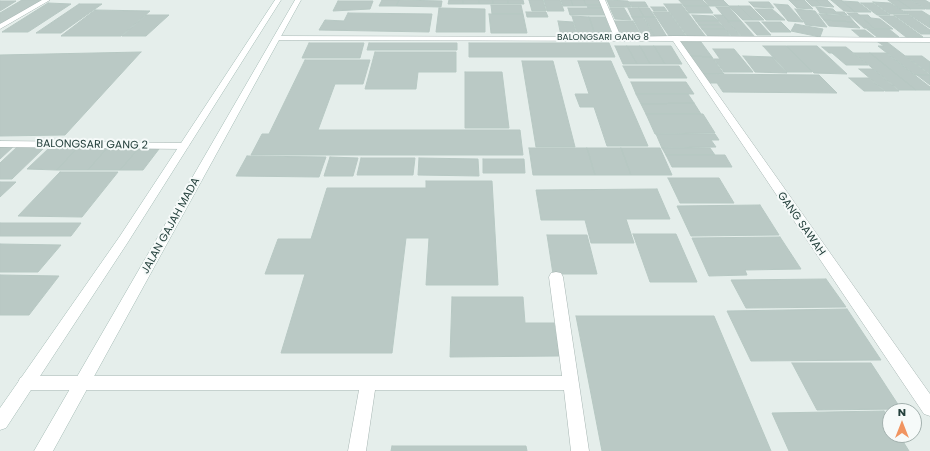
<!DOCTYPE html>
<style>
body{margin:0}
#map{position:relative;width:930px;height:451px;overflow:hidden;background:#e5eeeb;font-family:Poppins,sans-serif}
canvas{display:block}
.north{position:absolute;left:882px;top:403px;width:40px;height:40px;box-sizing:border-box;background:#f6faf9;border:1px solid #a2b0ad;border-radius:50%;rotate:0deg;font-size:11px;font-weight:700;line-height:16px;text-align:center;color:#24403c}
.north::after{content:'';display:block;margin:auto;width:14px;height:18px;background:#f19460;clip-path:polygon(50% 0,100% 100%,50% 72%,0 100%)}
</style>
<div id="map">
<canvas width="930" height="451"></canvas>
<div class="north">N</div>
</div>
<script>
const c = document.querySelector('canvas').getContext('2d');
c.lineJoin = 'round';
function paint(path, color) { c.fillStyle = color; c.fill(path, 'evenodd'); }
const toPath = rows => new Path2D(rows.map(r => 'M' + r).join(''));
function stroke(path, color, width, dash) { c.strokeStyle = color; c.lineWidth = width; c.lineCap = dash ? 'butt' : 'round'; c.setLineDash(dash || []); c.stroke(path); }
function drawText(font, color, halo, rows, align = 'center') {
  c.font = font + ' Poppins,sans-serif'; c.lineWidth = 4; c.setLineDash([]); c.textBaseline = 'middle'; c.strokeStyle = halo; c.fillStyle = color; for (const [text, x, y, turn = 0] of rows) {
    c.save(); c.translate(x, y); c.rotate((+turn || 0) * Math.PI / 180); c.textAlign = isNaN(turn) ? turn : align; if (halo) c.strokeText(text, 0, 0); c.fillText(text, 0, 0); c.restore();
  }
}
const building = toPath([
 [22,0,41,0,4,23,0,23,0,13,22,0],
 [382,0,399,0,396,6,379,6,382,0],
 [399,0,442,1,441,7,396,6,399,0],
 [449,0,463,0,463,4,448,4,449,0],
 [463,0,479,0,479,4,463,4,463,0],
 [479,0,493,0,493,4,479,4,479,0],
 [493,0,508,0,508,4,493,4,493,0],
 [508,0,523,0,524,4,508,4,508,0],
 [529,0,543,0,546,11,532,11,529,0],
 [544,0,560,0,564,11,547,11,544,0],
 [561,0,571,0,573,6,563,6,561,0],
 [571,0,584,0,586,6,573,6,571,0],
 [584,0,599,0,601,5,586,5,584,0],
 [607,0,628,1,631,7,610,7,607,0],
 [679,0,702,0,708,6,684,6,679,0],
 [704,0,723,0,729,6,709,6,704,0],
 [789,0,804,0,813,9,797,8,789,0],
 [806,0,816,0,822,6,812,6,806,0],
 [816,0,827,0,834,7,822,6,816,0],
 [831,0,841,0,855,12,844,11,831,0],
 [888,0,898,0,911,9,900,9,888,0],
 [898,0,911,0,925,9,911,9,898,0],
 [912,0,925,0,930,3,930,9,926,9,912,0],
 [0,1,16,1,0,11,0,1],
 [338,1,373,1,370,9,333,11,338,1],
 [842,1,858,2,871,12,855,12,842,1],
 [629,2,645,2,648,7,632,7,629,2],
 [749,2,769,2,774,8,754,7,749,2],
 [873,2,890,3,908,14,890,14,873,2],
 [48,3,71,4,28,32,2,32,48,3],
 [861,3,873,3,890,15,877,15,861,3],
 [79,4,102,4,61,33,36,33,79,4],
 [664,4,681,4,706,37,687,36,664,4],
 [774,4,788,5,803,22,788,21,774,4],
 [491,5,521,5,523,14,492,14,491,5],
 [586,5,601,5,603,8,588,8,586,5],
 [684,6,708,6,713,13,689,13,684,6],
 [729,6,739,6,753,20,743,20,729,6],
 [739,6,750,6,764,20,753,20,739,6],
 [651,7,664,7,667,11,654,11,651,7],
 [716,7,729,7,741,21,728,21,716,7],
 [816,7,833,9,836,12,844,12,847,15,820,13,816,7],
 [439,8,485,9,485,32,436,32,439,8],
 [568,8,603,8,606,15,570,15,568,8],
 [610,8,624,8,631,20,615,19,610,8],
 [628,8,639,8,644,17,632,17,628,8],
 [639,8,649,8,655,17,644,17,639,8],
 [755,9,772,9,785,20,766,20,755,9],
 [795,9,815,11,827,27,806,25,795,9],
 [95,10,150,11,121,36,61,36,95,10],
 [904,11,922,11,930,16,930,28,904,11],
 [526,12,546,12,548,17,527,17,526,12],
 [653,12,669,12,686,36,669,36,653,12],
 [348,13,432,14,429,32,319,30,325,20,344,21,348,13],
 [847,13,857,13,875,29,864,28,847,13],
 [489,14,523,14,527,33,491,33,489,14],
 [819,14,849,16,854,22,824,20,819,14],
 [146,15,169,15,146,36,122,36,146,15],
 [692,15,713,16,718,21,696,21,692,15],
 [714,15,723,15,741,37,732,37,714,15],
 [859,15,868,15,871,18,880,19,893,29,875,29,859,15],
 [894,15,909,15,930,30,930,34,921,34,894,15],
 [572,16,589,17,596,37,578,36,572,16],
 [879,16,894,16,923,37,906,37,879,16],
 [589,17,605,17,613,37,596,37,589,17],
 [632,17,643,17,655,37,643,37,632,17],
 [644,17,655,17,667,37,655,37,644,17],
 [824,20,854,22,860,28,829,26,824,20],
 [558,21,573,22,577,36,561,36,558,21],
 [613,21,633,21,642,37,621,37,613,21],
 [696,21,718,21,721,25,699,25,696,21],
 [728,21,741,21,755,37,742,37,728,21],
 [745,22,759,22,771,35,757,35,745,22],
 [762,22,781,22,791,32,771,32,762,22],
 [795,24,823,29,820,37,791,31,795,24],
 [699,25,721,25,725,29,702,29,699,25],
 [702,29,725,29,731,37,708,36,702,29],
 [867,29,889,29,899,37,877,37,867,29],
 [852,30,865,30,874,37,860,37,852,30],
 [681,42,701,42,712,57,691,56,681,42],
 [878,42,887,42,930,75,915,75,878,46,884,46,878,42],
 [309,43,364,43,360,58,302,58,309,43],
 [369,43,457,43,457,50,367,50,369,43],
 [469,43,609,43,615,57,469,57,469,43],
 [615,46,627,46,637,64,623,64,615,46],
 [627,46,640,46,650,64,637,64,627,46],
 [640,46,654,46,665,64,650,64,640,46],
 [654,46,671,46,682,64,665,64,654,46],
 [763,46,786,46,812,72,787,72,763,46],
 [787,46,817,46,847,74,814,73,787,46],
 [822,47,846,47,868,65,846,65,832,53,829,53,822,47],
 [713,49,734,49,753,72,724,72,714,59,720,59,713,49],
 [141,52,65,135,0,136,0,55,141,52],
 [375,52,456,52,456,72,418,72,416,89,365,89,375,52],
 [854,53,870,53,916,90,899,90,854,53],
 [870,53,886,53,930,87,930,90,916,90,870,53],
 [691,56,712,57,724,74,703,74,691,56],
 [743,56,772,57,787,73,755,72,743,56],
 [906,56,922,56,930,62,930,74,906,56],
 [305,60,370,60,363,84,335,84,318,130,520,130,523,155,251,155,262,134,269,134,305,60],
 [522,61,553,61,575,147,536,147,522,61],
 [578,61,611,61,648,146,607,146,594,107,580,107,575,94,589,94,578,61],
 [623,66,679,66,687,78,629,78,623,66],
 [859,69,873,69,899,91,885,91,859,69],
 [465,72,502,72,509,128,465,128,465,72],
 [701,74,819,75,837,93,723,92,717,83,707,83,701,74],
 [917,75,930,75,930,85,917,75],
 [849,78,869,78,884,91,864,91,849,78],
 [631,82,686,82,694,94,636,94,631,82],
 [636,94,688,94,694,103,641,104,636,94],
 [694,103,701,114,646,114,641,104,694,103],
 [646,114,703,114,715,133,655,134,646,114],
 [656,134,715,134,719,140,711,140,716,147,662,148,656,134],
 [0,146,14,146,0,159,0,146],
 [17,147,45,147,12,179,0,179,0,163,17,147],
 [49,148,77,148,57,170,27,169,49,148],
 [77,148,107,148,88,170,57,170,77,148],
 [107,148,138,149,120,170,88,170,107,148],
 [529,148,587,148,595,175,533,175,529,148],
 [587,148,621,148,631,175,595,175,587,148],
 [621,148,660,148,672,175,631,175,621,148],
 [662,148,710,148,715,155,666,155,662,148],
 [138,149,159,149,143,170,120,170,138,149],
 [666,155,725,155,732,167,672,167,666,155],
 [247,156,326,157,319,177,236,176,247,156],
 [330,157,358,158,353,176,324,176,330,157],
 [361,158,415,158,413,175,357,175,361,158],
 [419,158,478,159,479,176,418,175,419,158],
 [483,159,524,159,525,173,483,173,483,159],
 [60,172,118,172,82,217,18,216,60,172],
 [668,178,719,178,734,203,680,203,668,178],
 [426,181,492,181,498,285,426,285,429,238,406,238,392,353,281,353,305,274,265,274,278,239,311,239,327,188,426,188,426,181],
 [0,182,16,182,0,197,0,182],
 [657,189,670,219,626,219,634,243,591,243,585,220,541,220,536,190,657,189],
 [760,205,779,235,691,236,677,206,760,205],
 [0,223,81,223,71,236,0,236,0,223],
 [633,234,676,234,697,282,650,282,633,234],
 [547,235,587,235,597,274,553,274,547,235],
 [780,237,801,269,745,270,747,275,709,276,692,238,780,237],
 [0,244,61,245,38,272,0,272,0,244],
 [0,275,59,276,29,315,0,315,0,275],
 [826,279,846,307,746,308,731,280,826,279],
 [452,297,523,297,525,323,554,323,559,356,450,357,452,297],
 [847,309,881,360,751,361,727,311,847,309],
 [576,316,714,316,771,451,602,451,576,316],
 [792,363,871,363,901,409,817,410,792,363],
 [884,411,890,421,890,435,899,435,909,451,789,451,772,413,884,411],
 [392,446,526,446,527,451,391,451,392,446]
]);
paint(building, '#bac9c5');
stroke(building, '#b7c8c3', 1);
const service = toPath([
 [556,272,561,273,563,277,589,451,571,451,564,390,375,390,366,451,348,451,359,390,26,390,20,388,18,383,20,378,26,376,562,376,549,277,551,273,556,272]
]);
const minor = toPath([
 [42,0,50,0,0,29,0,24,42,0],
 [599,0,605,0,621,37,674,36,930,38,930,42,680,41,930,394,930,416,924,414,673,41,277,40,273,38,277,36,614,37,599,0],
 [0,141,184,143,189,146,184,149,0,147,0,141]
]);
const secondary = toPath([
 [275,0,281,0,128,242,6,428,0,430,0,408,120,236,275,0],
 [295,0,301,0,53,451,34,451,295,0]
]);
stroke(service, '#a7b6b3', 1);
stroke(minor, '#a7b6b3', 1);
stroke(secondary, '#a3bab4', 1);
paint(service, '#fff');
paint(minor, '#fff');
paint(secondary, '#fff');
drawText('9px', '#24403c', '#f6faf9', [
 ["BALONGSARI GANG 8",603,38]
]);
drawText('11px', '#24403c', '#f6faf9', [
 ["BALONGSARI GANG 2",92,145,1],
 ["GANG SAWAH",801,224,55],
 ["JALAN GAJAH MADA",171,226,-61]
]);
</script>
